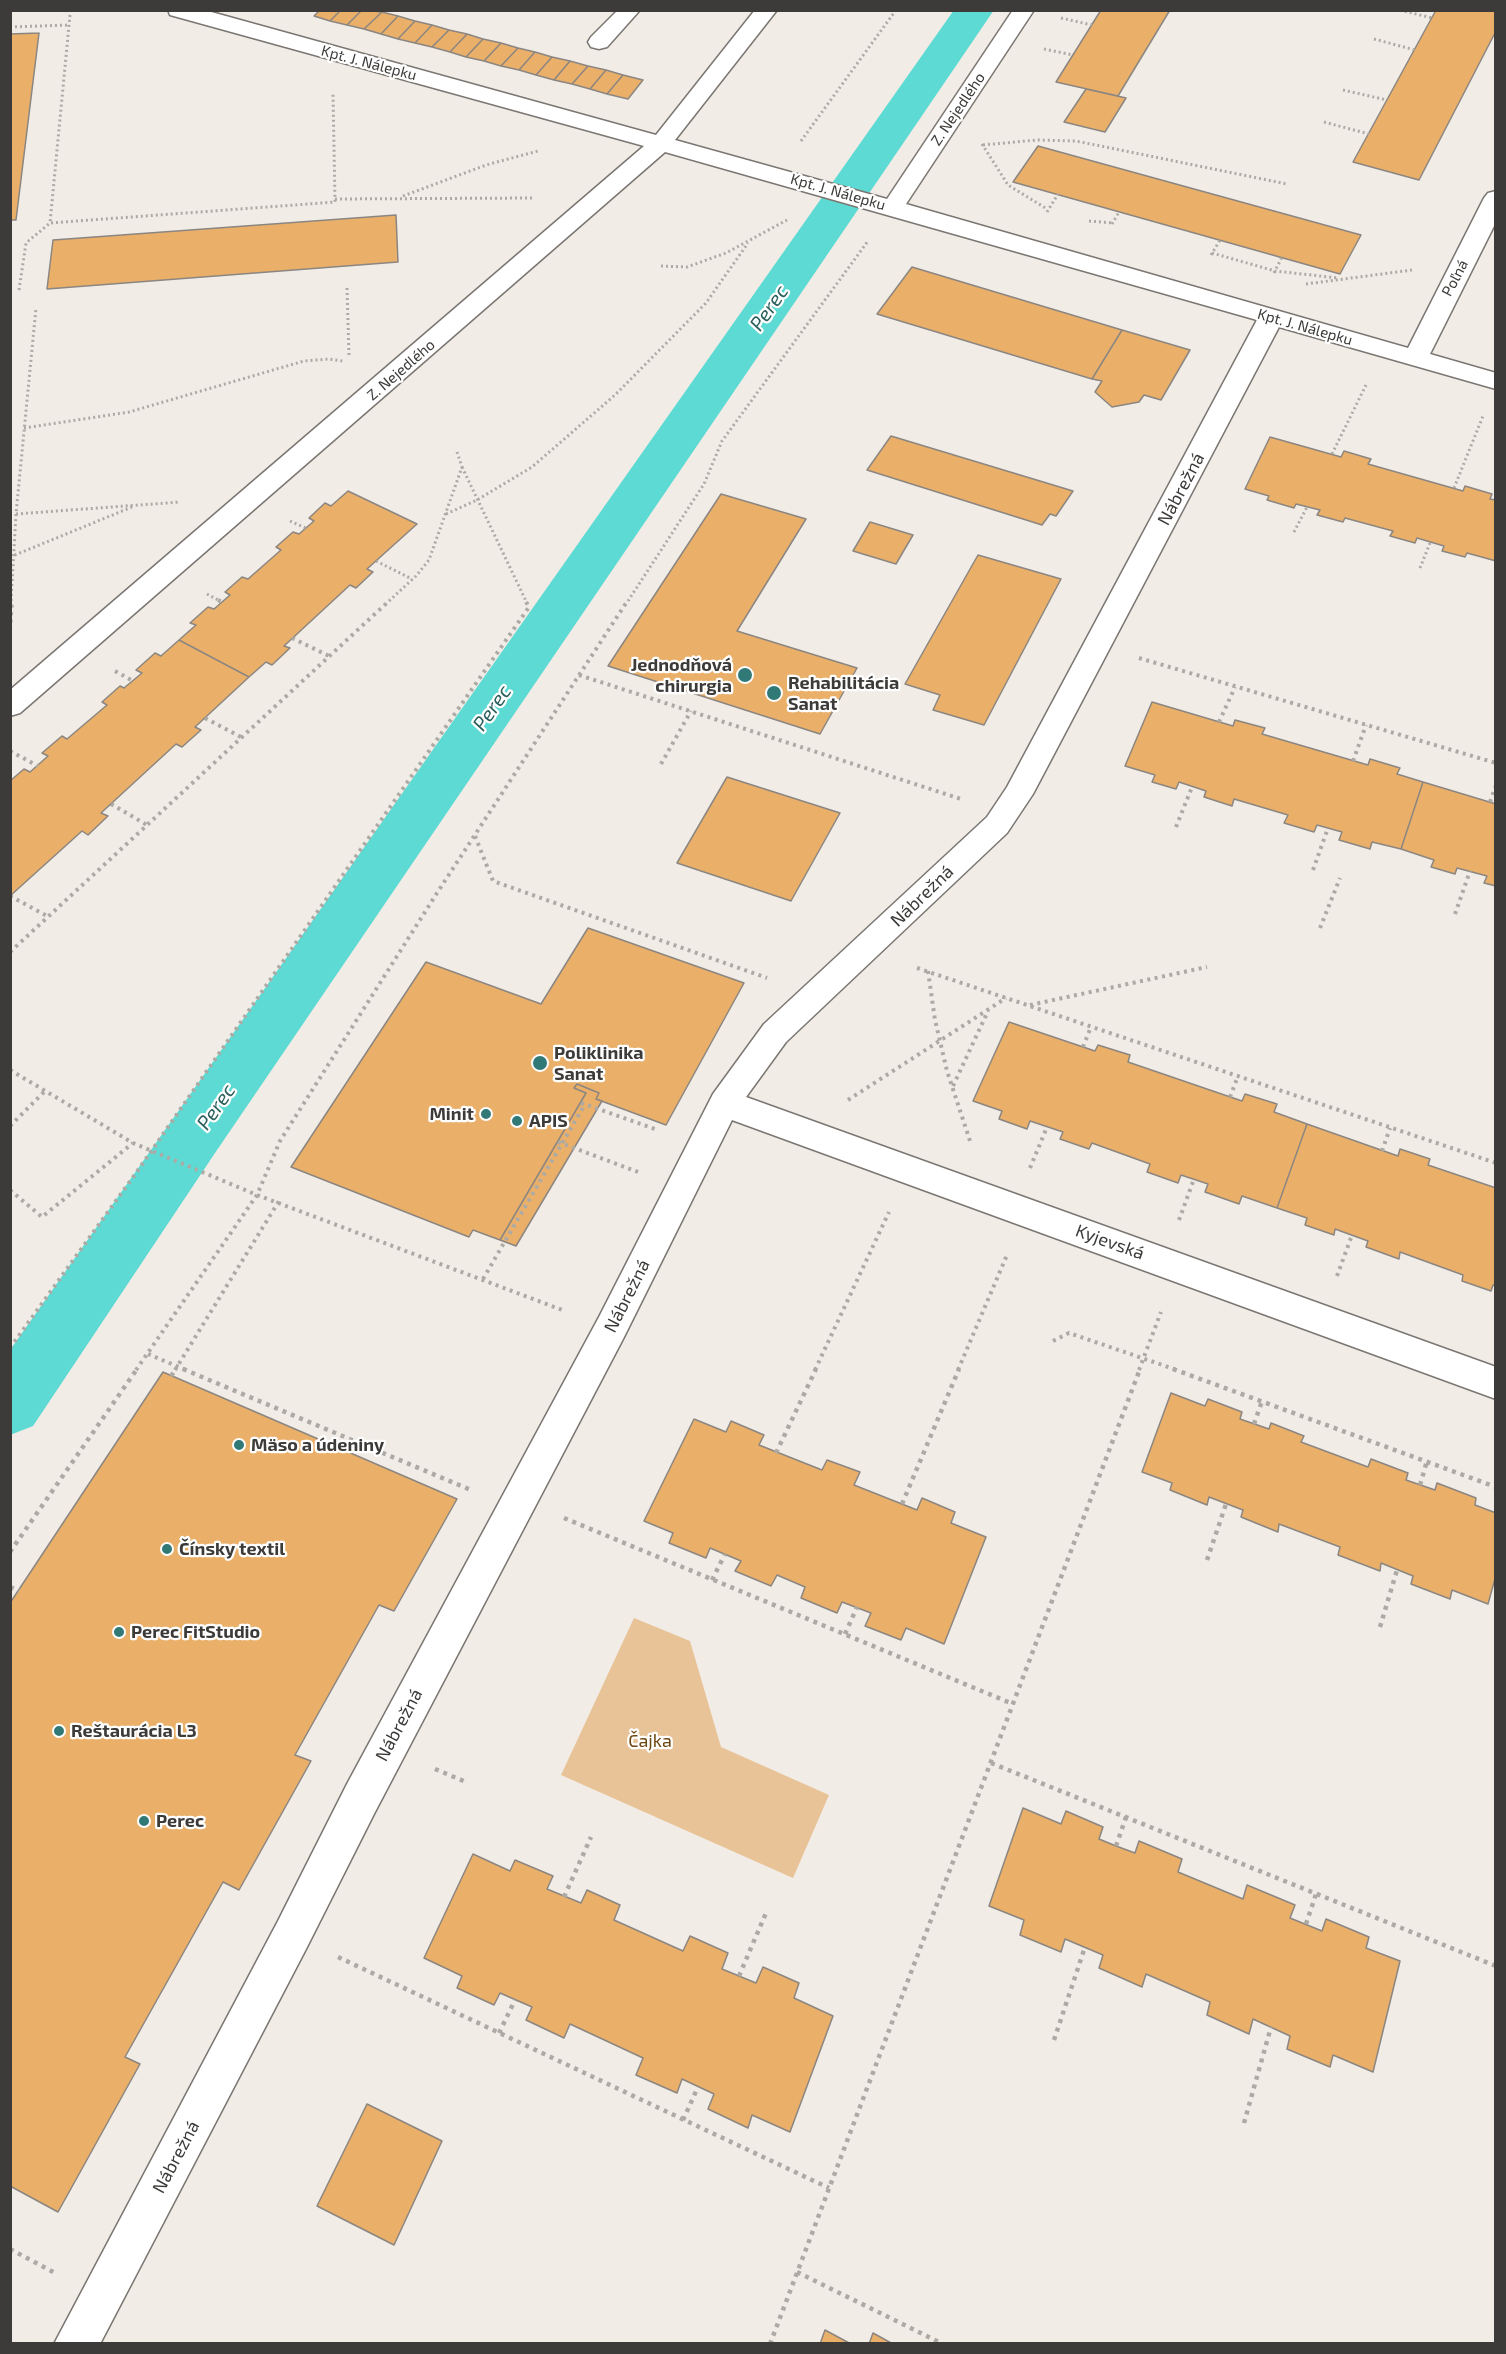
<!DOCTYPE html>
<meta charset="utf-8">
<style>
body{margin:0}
#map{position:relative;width:1506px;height:2354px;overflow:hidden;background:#f1ece6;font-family:"Exo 2",sans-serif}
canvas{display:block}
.frame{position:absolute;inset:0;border:12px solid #3d3b39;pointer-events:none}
</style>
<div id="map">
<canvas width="1506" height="2354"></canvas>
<div class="frame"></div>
</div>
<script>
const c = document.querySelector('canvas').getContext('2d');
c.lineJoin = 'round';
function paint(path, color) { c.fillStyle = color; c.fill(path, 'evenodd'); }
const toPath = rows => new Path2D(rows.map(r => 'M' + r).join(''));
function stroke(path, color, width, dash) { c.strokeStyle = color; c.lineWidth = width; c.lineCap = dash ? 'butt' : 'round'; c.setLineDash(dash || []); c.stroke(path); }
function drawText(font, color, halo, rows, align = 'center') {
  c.font = font + ' "Exo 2",sans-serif'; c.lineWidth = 4.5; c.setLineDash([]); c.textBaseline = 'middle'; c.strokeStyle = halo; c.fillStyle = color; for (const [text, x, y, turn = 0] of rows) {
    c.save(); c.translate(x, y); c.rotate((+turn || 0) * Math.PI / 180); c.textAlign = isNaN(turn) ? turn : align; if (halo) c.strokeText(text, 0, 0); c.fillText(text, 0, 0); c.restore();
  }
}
paint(toPath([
 [634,1618,690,1641,721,1747,829,1795,793,1878,561,1775]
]), '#e9c398');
paint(toPath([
 [954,10,994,10,215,1153,33,1426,10,1435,10,1350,954,10]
]), '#5ddad3');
const building = toPath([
 [320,10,341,10,330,21,314,16,320,10],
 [341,10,362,10,347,25,330,21,341,10],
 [362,10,382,12,364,29,347,25,362,10],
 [1101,10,1170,10,1118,96,1056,82,1101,10],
 [1436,10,1496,10,1496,31,1419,180,1353,162,1436,10],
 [382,12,398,16,381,34,364,29,382,12],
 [398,16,415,21,398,39,381,34,398,16],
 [415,21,432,25,415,43,398,39,415,21],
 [432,25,449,30,432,47,415,43,432,25],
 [449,30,467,34,450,52,432,47,449,30],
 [39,33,16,220,10,220,10,34,39,33],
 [467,34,483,39,466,57,450,52,467,34],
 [483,39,501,43,484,61,466,57,483,39],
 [501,43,518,48,501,66,484,61,501,43],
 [518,48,535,52,519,70,501,66,518,48],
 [535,52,552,57,536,75,519,70,535,52],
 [552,57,570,61,554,80,536,75,552,57],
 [570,61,588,66,572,84,554,80,570,61],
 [588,66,606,70,590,89,572,84,588,66],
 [606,70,623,75,607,94,590,89,606,70],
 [623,75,643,80,628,99,607,94,623,75],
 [1086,89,1126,98,1105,132,1064,122,1086,89],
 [1038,146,1361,235,1340,274,1013,182,1038,146],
 [396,215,398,262,47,289,53,240,396,215],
 [912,267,1122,330,1092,379,877,314,912,267],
 [1122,330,1190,350,1161,400,1144,395,1139,402,1112,407,1095,392,1102,381,1092,379,1122,330],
 [891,436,1073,491,1056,516,1050,514,1042,525,867,470,891,436],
 [1270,437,1341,457,1344,451,1371,459,1368,464,1463,491,1465,486,1492,494,1490,499,1496,500,1496,561,1467,553,1465,557,1442,551,1444,546,1417,538,1415,543,1390,536,1393,531,1345,518,1343,522,1317,515,1320,510,1296,504,1294,508,1267,500,1269,496,1245,489,1270,437],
 [348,491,417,524,367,569,373,572,356,588,350,585,284,646,290,648,272,665,266,662,249,677,179,640,196,625,190,623,208,607,214,609,230,595,225,592,242,577,248,579,281,550,276,547,293,532,299,534,314,521,309,518,325,503,331,506,348,491],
 [721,494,806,519,737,631,857,668,820,734,608,666,721,494],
 [870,522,913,535,896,564,853,551,870,522],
 [978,555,1061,579,984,725,933,710,940,695,905,684,978,555],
 [179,640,249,677,195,727,201,730,182,747,176,744,101,813,108,816,88,835,82,831,10,896,10,781,24,769,30,772,48,756,42,753,62,736,67,739,107,705,102,702,120,686,124,688,142,673,136,670,155,653,161,656,179,640],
 [1152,702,1233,726,1235,720,1265,728,1262,734,1368,765,1370,759,1400,768,1397,774,1423,782,1401,849,1372,842,1370,849,1339,840,1342,832,1317,825,1314,832,1284,823,1288,815,1234,799,1232,806,1204,797,1206,791,1179,782,1176,789,1152,782,1155,775,1125,766,1152,702],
 [727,777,840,813,791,901,677,863,727,777],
 [1423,782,1496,804,1496,886,1484,883,1487,876,1457,868,1455,874,1431,867,1434,860,1401,849,1423,782],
 [588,928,744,983,666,1125,596,1099,599,1093,577,1084,574,1088,586,1093,500,1240,473,1230,469,1237,291,1167,426,962,541,1004,588,928],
 [1009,1022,1095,1051,1098,1045,1130,1055,1128,1062,1242,1101,1245,1094,1277,1104,1274,1112,1307,1124,1277,1208,1242,1196,1239,1204,1205,1192,1208,1184,1181,1175,1178,1183,1147,1172,1150,1164,1092,1143,1089,1149,1060,1139,1063,1132,1030,1121,1027,1129,999,1119,1002,1111,973,1101,1009,1022],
 [577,1084,599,1093,596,1099,602,1101,516,1246,500,1240,586,1093,574,1088,577,1084],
 [1307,1124,1398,1156,1400,1149,1430,1159,1428,1165,1496,1188,1496,1286,1493,1285,1491,1291,1462,1281,1463,1275,1400,1252,1399,1259,1366,1247,1368,1241,1335,1229,1334,1235,1305,1225,1307,1218,1277,1208,1307,1124],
 [163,1372,457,1499,394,1611,379,1605,295,1755,311,1761,239,1890,223,1882,125,2057,140,2064,58,2212,10,2186,10,1603,163,1372],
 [1171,1393,1205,1406,1208,1399,1242,1412,1240,1419,1269,1429,1271,1423,1304,1436,1301,1442,1368,1467,1371,1459,1408,1473,1406,1480,1435,1490,1437,1483,1476,1498,1475,1505,1496,1513,1496,1575,1488,1604,1452,1590,1450,1599,1411,1584,1413,1576,1381,1563,1380,1571,1338,1555,1340,1547,1279,1524,1278,1532,1241,1517,1243,1510,1209,1497,1207,1505,1170,1490,1172,1483,1142,1472,1171,1393],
 [694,1419,726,1432,731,1421,764,1435,759,1445,822,1470,827,1460,860,1472,854,1485,917,1510,922,1498,955,1512,951,1523,986,1537,944,1644,906,1628,901,1640,865,1626,871,1613,842,1602,837,1613,801,1598,805,1587,777,1575,771,1586,735,1571,741,1561,710,1548,706,1558,669,1543,673,1533,644,1521,694,1419],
 [1023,1808,1061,1824,1066,1811,1103,1827,1099,1839,1116,1846,1135,1853,1139,1841,1182,1859,1178,1872,1243,1899,1247,1885,1295,1905,1290,1918,1322,1931,1326,1919,1369,1937,1366,1948,1400,1961,1373,2072,1333,2055,1330,2067,1287,2049,1290,2036,1253,2019,1249,2034,1207,2015,1210,2002,1146,1974,1142,1987,1099,1968,1103,1955,1065,1939,1061,1952,1020,1935,1024,1920,989,1906,1023,1808],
 [473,1854,510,1871,515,1860,553,1876,547,1889,581,1903,587,1890,620,1905,614,1920,683,1951,690,1936,728,1953,722,1969,756,1983,763,1967,799,1983,794,1998,833,2016,790,2132,752,2115,748,2128,708,2109,714,2094,682,2079,677,2093,636,2075,643,2058,570,2024,564,2038,526,2020,532,2007,500,1993,494,2005,457,1988,462,1976,424,1958,473,1854],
 [367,2104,442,2141,394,2245,317,2206,367,2104],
 [825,2330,851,2344,820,2344,825,2330],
 [873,2333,893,2344,869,2344,873,2333]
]);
paint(building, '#eaaf69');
stroke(building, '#8b8681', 1.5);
const minor = toPath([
 [168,10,204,10,656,135,755,10,777,10,675,140,887,199,1013,10,1034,10,906,204,1408,348,1484,198,1488,193,1496,191,1496,222,1430,354,1496,373,1496,389,1279,327,1033,794,1007,833,786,1042,746,1097,1496,1367,1496,1399,732,1120,623,1339,375,1812,306,1949,100,2344,54,2344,278,1921,347,1784,599,1317,713,1094,764,1024,987,817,1007,787,1257,320,665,152,20,713,10,716,10,690,644,146,170,15,168,10],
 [618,10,640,10,607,47,599,49,591,47,588,42,591,37,618,10]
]);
stroke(minor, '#7b7671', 3);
stroke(toPath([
 [1400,10,1432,18],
 [70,15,50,223,335,202,333,94],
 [1061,18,1092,25],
 [10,27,69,25],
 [1374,39,1415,50],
 [1044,49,1073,55],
 [1343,90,1387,100],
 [1324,122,1369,134],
 [801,141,896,10],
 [982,144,1008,185,1047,209],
 [983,145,1037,140,1076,141,1287,184],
 [403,196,486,165,538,151],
 [335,199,533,198],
 [1047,212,1058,194],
 [1089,221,1113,223],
 [1112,224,1119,212],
 [1212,253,1275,271,1338,278],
 [1211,255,1220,240],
 [661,266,687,267,726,253,787,220],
 [1274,273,1282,257],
 [1306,284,1412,270],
 [347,288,349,356],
 [19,290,26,243,50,223],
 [24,428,129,412,304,361,329,359,343,361],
 [1332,454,1366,385],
 [462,467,526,601],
 [1454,488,1483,416],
 [16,514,180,502],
 [446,514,477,500,532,467,615,395,706,303,748,243],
 [290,521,306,528],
 [1294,532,1307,507],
 [10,557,132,507],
 [376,561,412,579],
 [1420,568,1430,543],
 [207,594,220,601],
 [11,601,16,514,36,308],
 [389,601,416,576,429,560,462,467,456,449],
 [628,601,704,484,722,441,868,241]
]), '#adaaa5', 3, [2, 3]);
stroke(toPath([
 [218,600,222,602],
 [10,630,12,600],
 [292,638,329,656],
 [1139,658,1496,763],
 [115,671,133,681],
 [579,675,961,799],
 [205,718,241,737],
 [1219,722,1235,687],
 [10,751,38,766],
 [1353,761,1366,725],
 [661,764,691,711],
 [1490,802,1496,785],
 [111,804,147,825],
 [1176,827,1192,787],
 [475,836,493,881,767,978],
 [1313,870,1328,828],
 [10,896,49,917],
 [1455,914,1470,871],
 [1320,928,1340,878],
 [10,952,390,600],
 [917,968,1496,1163],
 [928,971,935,1020,947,1071,971,1144],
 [1030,1005,1207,967],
 [1083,1047,1091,1027],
 [10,1070,133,1143,257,1195,565,1311],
 [953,1086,988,1011],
 [1230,1097,1238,1076],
 [848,1100,1006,998],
 [581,1103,658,1130],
 [10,1126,45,1091],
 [558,1142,638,1172],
 [1382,1151,1390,1128],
 [1030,1168,1047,1127],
 [10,1190,42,1217,133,1143],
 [1179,1220,1194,1179],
 [1337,1276,1352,1235],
 [483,1279,585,1104],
 [1053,1341,1069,1333,1177,1370],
 [10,1348,141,1166,529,607,525,600],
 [148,1354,186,1370],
 [136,1370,257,1195,280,1141,437,893,628,600],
 [175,1370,279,1201],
 [815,1370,889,1212],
 [958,1370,1007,1255],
 [1139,1370,1161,1312]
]), '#adaaa5', 4, [3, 4.5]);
stroke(toPath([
 [183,1369,471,1490],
 [1173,1369,1496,1487],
 [171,1376,176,1369],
 [1254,1424,1262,1401],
 [776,1453,816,1369],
 [1420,1485,1427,1461],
 [902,1504,959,1369],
 [564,1518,1013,1704],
 [10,1552,137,1369],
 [1207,1560,1226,1504],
 [712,1580,725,1554],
 [10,1587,19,1591],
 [1380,1627,1397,1570],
 [845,1634,857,1607],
 [991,1763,1496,1966],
 [435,1769,466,1782],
 [1116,1846,1126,1817],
 [564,1897,591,1837],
 [1306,1924,1316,1894],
 [338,1957,829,2188],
 [739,1976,766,1913],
 [499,2033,515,2000],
 [1054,2040,1085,1947],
 [683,2120,698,2087],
 [1244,2123,1271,2027],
 [10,2249,55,2273],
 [797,2272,943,2344],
 [770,2344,1140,1369]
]), '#adaaa5', 4.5, [4, 5]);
paint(minor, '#fff');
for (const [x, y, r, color] of [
 [745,675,8,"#317976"],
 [774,693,8,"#317976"],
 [540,1063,8,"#317976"],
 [486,1114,6,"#317976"],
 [517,1121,6,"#317976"],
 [239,1445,6,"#317976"],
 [167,1549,6,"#317976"],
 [119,1632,6,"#317976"],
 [59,1731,6,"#317976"],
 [144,1821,6,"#317976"]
]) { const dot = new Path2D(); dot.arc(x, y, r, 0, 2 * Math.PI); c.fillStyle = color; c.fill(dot); stroke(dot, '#fff', 2); }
drawText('15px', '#3d3b39', '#fff', [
 ["Kpt. J. Nálepku",369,63,15],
 ["Z. Nejedlého",958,109,-56],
 ["Kpt. J. Nálepku",838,192,16],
 ["Poľná",1455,278,-62],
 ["Kpt. J. Nálepku",1305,327,16],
 ["Z. Nejedlého",401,370,-41]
]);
drawText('18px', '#3d3b39', '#fff', [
 ["Nábrežná",1181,489,-62],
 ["Nábrežná",922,896,-44],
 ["Kyjevská",1110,1242,20],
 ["Nábrežná",627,1296,-63],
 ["Nábrežná",399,1725,-62],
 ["Nábrežná",176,2157,-62]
]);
drawText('bold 18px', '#3d3b39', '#fff', [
 ["Jednodňová",732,665,"right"],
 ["chirurgia",732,686,"right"],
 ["Rehabilitácia",788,683],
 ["Sanat",788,704],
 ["Poliklinika",554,1053],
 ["Sanat",554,1074],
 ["Minit",474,1114,"right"],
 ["APIS",529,1121],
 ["Mäso a údeniny",251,1445],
 ["Čínsky textil",179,1549],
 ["Perec FitStudio",131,1632],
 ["Reštaurácia L3",71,1731],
 ["Perec",156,1821]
], 'left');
drawText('18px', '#6e4711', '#fff', [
 ["Čajka",650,1741]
]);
drawText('italic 20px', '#2c605e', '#fff', [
 ["Perec",769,308,-55],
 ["Perec",492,708,-55],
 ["Perec",216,1107,-55]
]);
</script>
